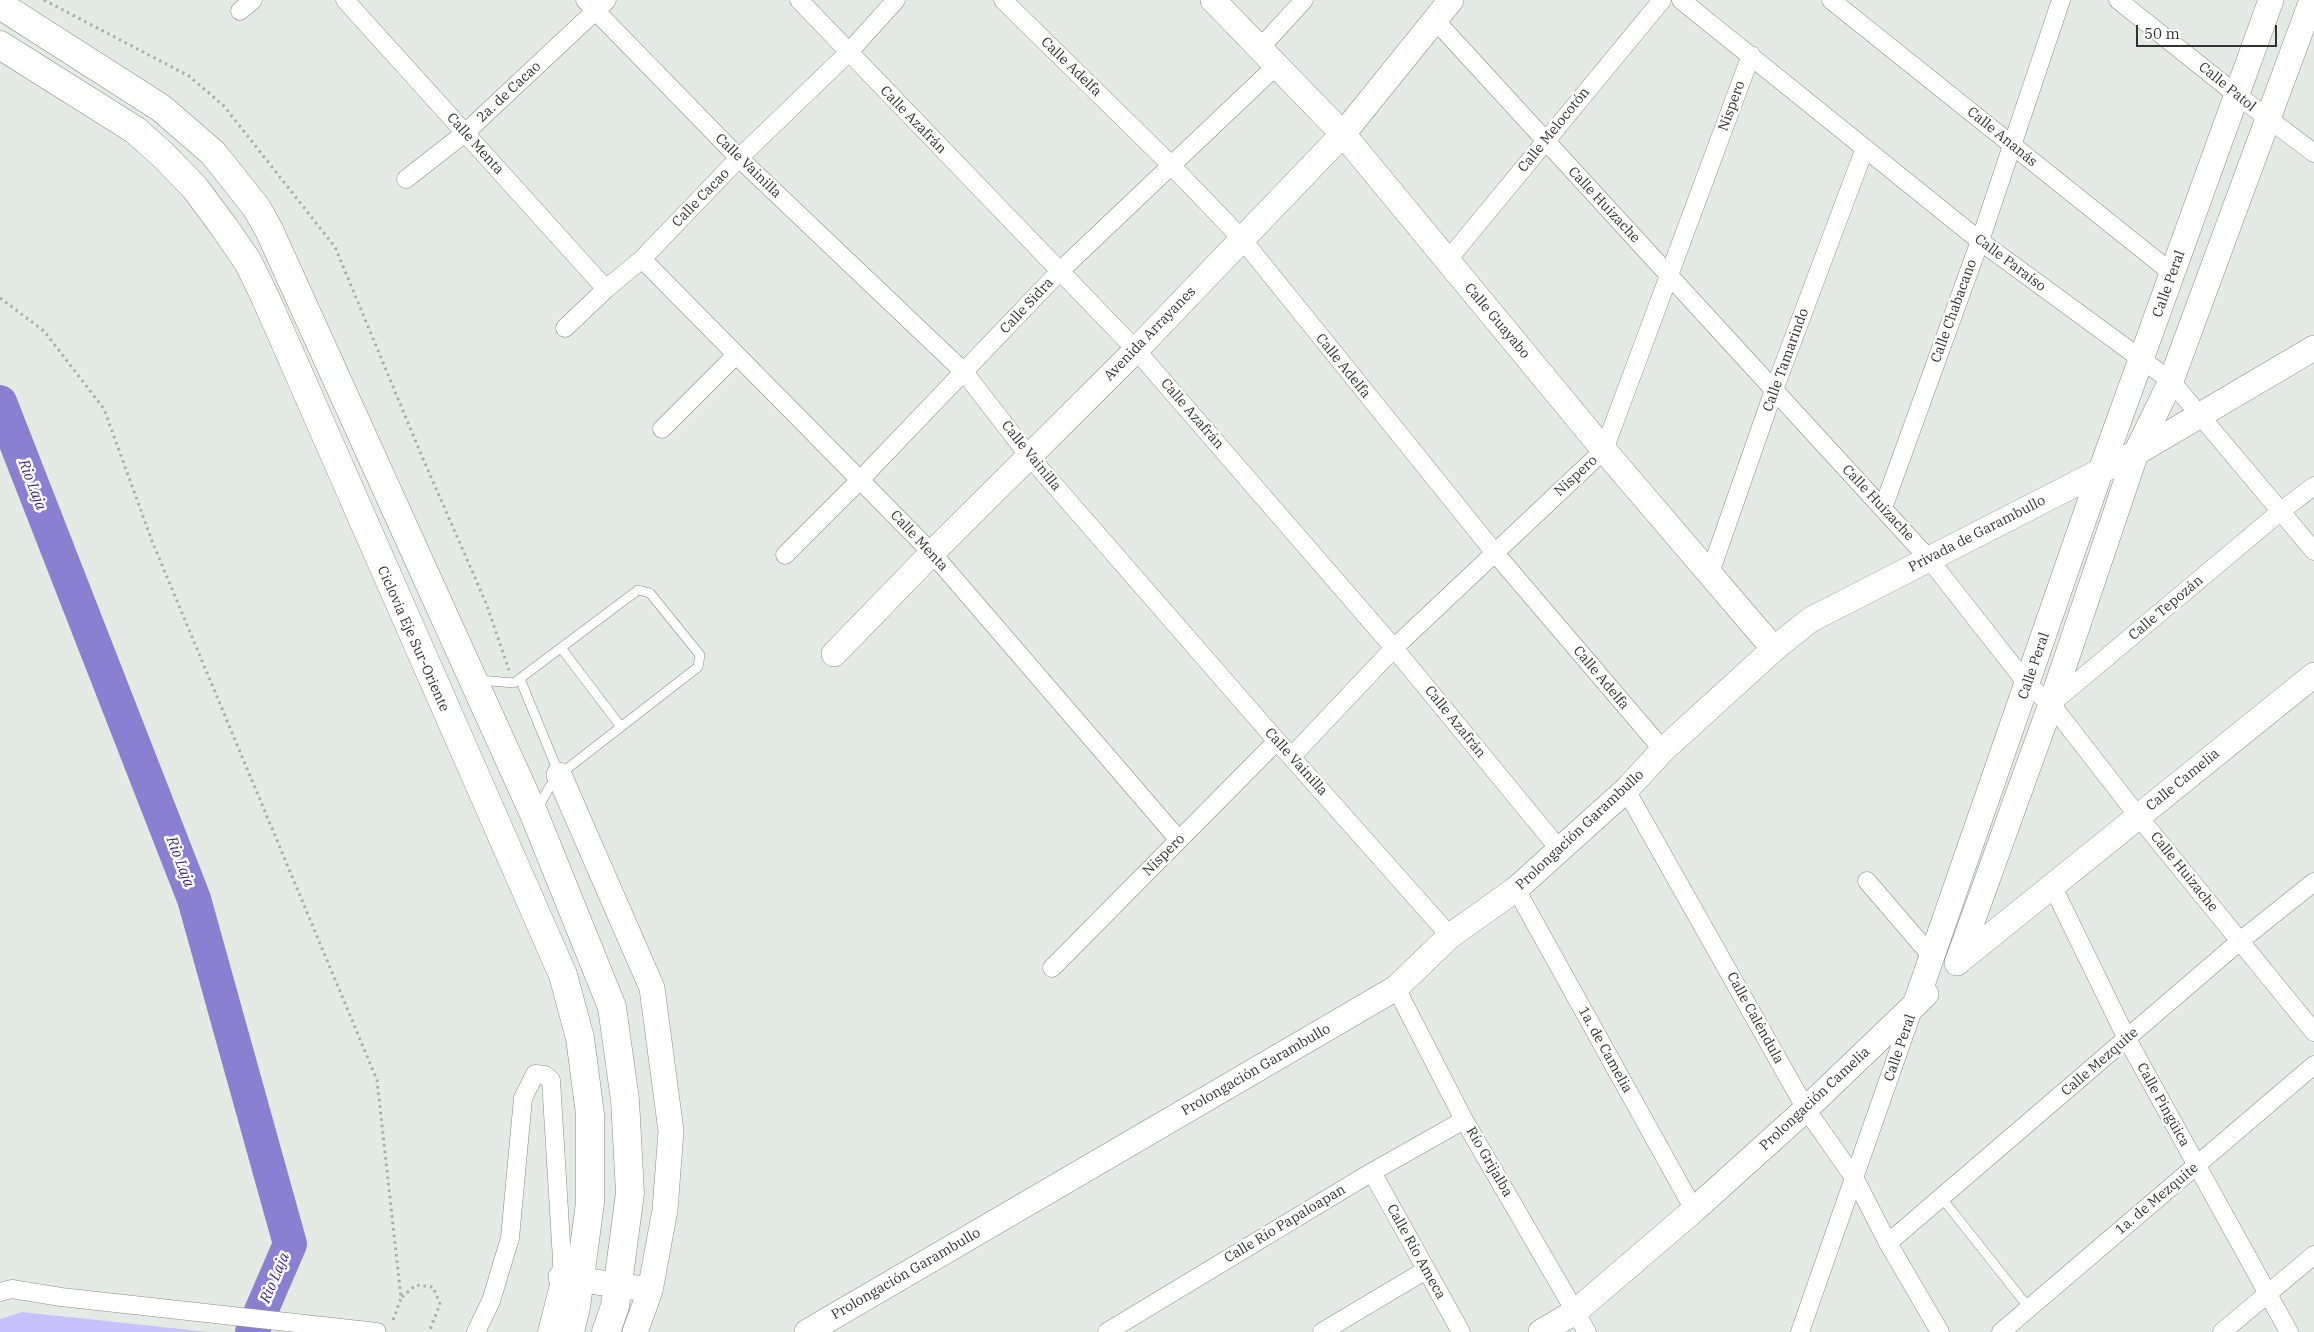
<!DOCTYPE html>
<meta charset="utf-8">
<style>
body{margin:0}
#map{position:relative;width:2314px;height:1332px;overflow:hidden;background:#e4ebe5;font-family:"IBM Plex Serif",serif}
canvas{display:block}
.scale{position:absolute;left:2136px;top:25px;width:141px;height:22px;box-sizing:border-box;border:2px solid #303330;border-top:0;padding-left:6px;font-size:15px;line-height:18px;white-space:nowrap;color:#303330;-webkit-text-stroke:4px #fff;paint-order:stroke}
</style>
<div id="map">
<canvas width="2314" height="1332"></canvas>
<div class="scale">50 m</div>
</div>
<script>
const c = document.querySelector('canvas').getContext('2d');
c.lineJoin = 'round';
function paint(path, color) { c.fillStyle = color; c.fill(path, 'evenodd'); }
const toPath = rows => new Path2D(rows.map(r => 'M' + r).join(''));
function stroke(path, color, width, dash) { c.strokeStyle = color; c.lineWidth = width; c.lineCap = dash ? 'butt' : 'round'; c.setLineDash(dash || []); c.stroke(path); }
function drawText(font, color, halo, rows, align = 'center') {
  c.font = font + ' "IBM Plex Serif",serif'; c.lineWidth = 5; c.setLineDash([]); c.textBaseline = 'middle'; c.strokeStyle = halo; c.fillStyle = color; for (const [text, x, y, turn = 0] of rows) {
    c.save(); c.translate(x, y); c.rotate((+turn || 0) * Math.PI / 180); c.textAlign = isNaN(turn) ? turn : align; if (halo) c.strokeText(text, 0, 0); c.fillText(text, 0, 0); c.restore();
  }
}
paint(toPath([
 [22,1312,209,1332,0,1332,0,1319]
]), '#c7c1fe');
stroke(toPath([
 [0,402,194,899,290,1244,252,1332]
]), '#8a7fd1', 34);
const lane = toPath([
 [562,649,621,727],
 [520,679,559,774],
 [479,680,514,683,638,590,650,593,700,655,698,667,559,775,550,786,537,810],
 [1941,1197,2029,1308]
]);
const street = toPath([
 [345,0,606,289],
 [585,0,739,158,964,372,1029,456,1277,741,1450,936],
 [799,0,1136,350,1394,648,1560,850],
 [1003,0,1170,164,1242,239,1495,553,1663,750],
 [1681,0,1980,241,2171,381,2314,551],
 [1831,0,2172,273],
 [2118,0,2237,95,2314,153],
 [240,11,253,0],
 [1435,20,1929,559,2028,685,2051,704,2138,816,2314,1032],
 [1260,48,1304,0],
 [406,179,465,133,607,0],
 [642,259,932,553,1179,840],
 [1447,261,1662,0],
 [565,328,606,289,642,259,739,158,848,53,896,0],
 [662,429,736,355],
 [1883,508,1980,241,2061,0],
 [785,555,860,480,1061,270,1276,66],
 [1710,573,1774,390,1865,148],
 [2051,704,2281,511,2314,486],
 [1292,756,1394,648,1604,450,1751,55],
 [1626,790,1806,1109,1855,1179,1888,1243,1940,1332],
 [1867,881,1933,958],
 [2052,885,2127,1039,2289,1332],
 [1516,889,1694,1210],
 [1052,968,1277,741],
 [1396,988,1464,1120,1587,1332],
 [1372,1172,1461,1332],
 [1888,1243,2240,941,2314,882],
 [0,1292,12,1289,61,1297,377,1332],
 [476,1332,491,1301,510,1238,523,1098,535,1074,545,1075,551,1080,562,1260,561,1277,547,1332],
 [1107,1332,1372,1172,1464,1120],
 [1322,1332,1426,1270],
 [1800,1332,1914,1007],
 [2001,1332,2314,1065],
 [2222,1332,2314,1255]
]);
const secondary = toPath([
 [1213,0,1343,134,1604,450,1774,649],
 [834,654,932,553,1136,350,1343,134,1451,0],
 [559,775,652,988,671,1131,665,1210,650,1291,635,1332],
 [1958,962,2314,675],
 [1957,963,2051,704,2136,453,2171,381,2312,0],
 [1915,1005,2101,470,2271,0],
 [561,1277,638,1288],
 [807,1332,1396,988,1450,936,1516,889,1626,790,1663,750,1774,649,1810,620,2136,453,2314,348],
 [1541,1332,1575,1312,1694,1210,1806,1109,1926,994]
]);
const primary = toPath([
 [0,5,161,108,213,153,256,207,269,230,534,814,612,1007,625,1100,630,1193,615,1306,606,1332],
 [0,45,135,130,163,155,195,188,224,227,248,262,266,299,563,975,580,1038,590,1114,590,1203,576,1307,570,1332]
]);
stroke(lane, '#878d87', 10);
stroke(street, '#878d87', 19);
stroke(secondary, '#878d87', 26);
stroke(primary, '#878d87', 29);
stroke(toPath([
 [44,0,189,76,224,106,335,247,421,454,486,603,509,670],
 [0,298,44,331,104,409,152,541,377,1080,401,1298,392,1323],
 [402,1297,416,1285,433,1287,440,1304,429,1332]
]), '#a8ada8', 3, [2.5, 4]);
stroke(lane, '#fff', 9);
stroke(street, '#fff', 18);
stroke(secondary, '#fff', 25);
stroke(primary, '#fff', 28);
drawText('14px', '#303330', '#fff', [
 ["Calle Adelfa",1071,67,44],
 ["Calle Patol",2227,87,39],
 ["2a. de Cacao",509,92,-43],
 ["Nispero",1732,106,-70],
 ["Calle Azafrán",913,120,46],
 ["Calle Melocotón",1554,130,-51],
 ["Calle Ananás",2002,137,39],
 ["Calle Menta",475,144,48],
 ["Calle Vainilla",748,166,44],
 ["Calle Cacao",701,198,-46],
 ["Calle Huizache",1604,205,47],
 ["Calle Paraíso",2010,263,37],
 ["Calle Peral",2169,284,-70],
 ["Calle Sidra",1027,306,-47],
 ["Calle Chabacano",1954,311,-70],
 ["Calle Guayabo",1497,321,50],
 ["Avenida Arrayanes",1150,334,-46],
 ["Calle Tamarindo",1786,360,-70],
 ["Calle Adelfa",1343,366,51],
 ["Calle Azafrán",1192,414,49],
 ["Calle Vainilla",1031,456,51],
 ["Nispero",1576,476,-43],
 ["Calle Huizache",1878,503,47],
 ["Privada de Garambullo",1977,534,-27],
 ["Calle Menta",919,541,47],
 ["Calle Tepozán",2166,608,-40],
 ["Ciclovia Eje Sur-Oriente",413,639,66],
 ["Calle Peral",2034,666,-71],
 ["Calle Adelfa",1601,678,50],
 ["Calle Azafrán",1455,722,51],
 ["Calle Vainilla",1296,762,48],
 ["Calle Camelia",2183,780,-39],
 ["Prolongación Garambullo",1580,830,-43],
 ["Nispero",1164,855,-45],
 ["Calle Huizache",2184,872,51],
 ["Calle Caléndula",1755,1018,61],
 ["Calle Peral",1900,1048,-71],
 ["1a. de Camelia",1605,1050,61],
 ["Calle Mezquite",2100,1062,-41],
 ["Prolongación Garambullo",1256,1070,-30],
 ["Prolongación Camelia",1815,1099,-43],
 ["Calle Pingüica",2163,1105,61],
 ["Río Grijalba",1489,1162,60],
 ["1a. de Mezquite",2157,1199,-40],
 ["Calle Río Papaloapan",1285,1224,-31],
 ["Calle Río Ameca",1416,1252,61],
 ["Prolongación Garambullo",906,1274,-30]
]);
drawText('italic 15px', '#3a1f7f', '#fff', [
 ["Rio Laja",32,485,69],
 ["Rio Laja",180,862,69],
 ["Rio Laja",275,1278,-67]
]);
</script>
